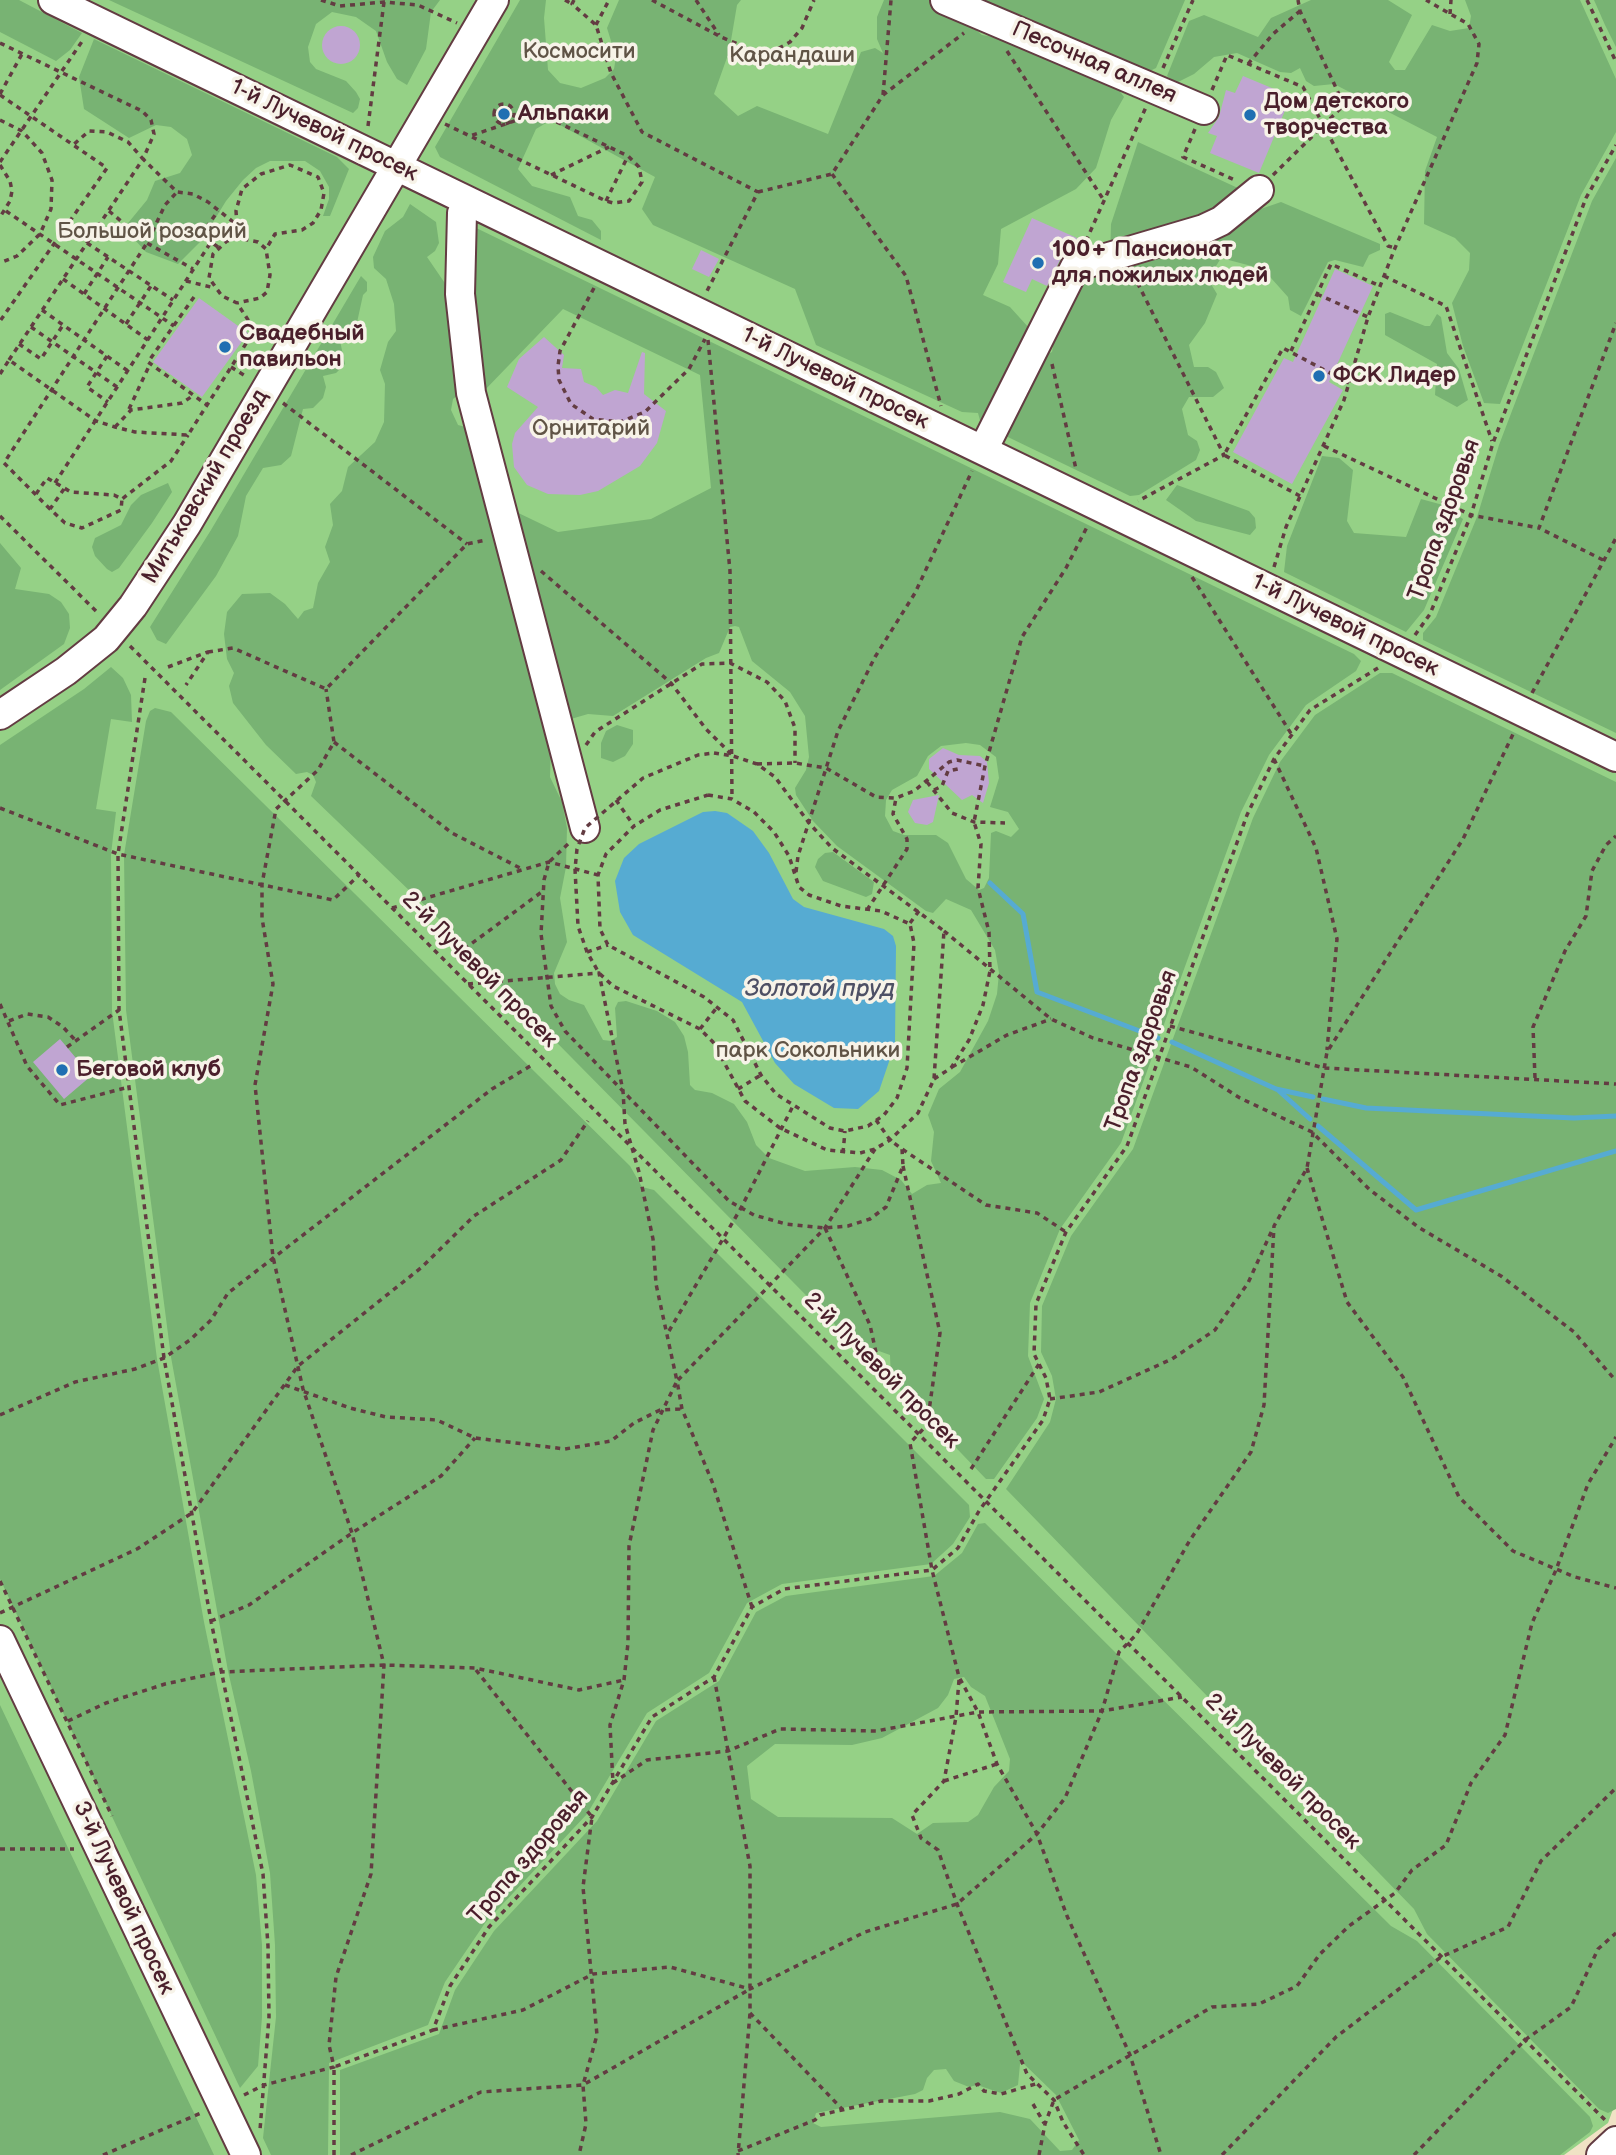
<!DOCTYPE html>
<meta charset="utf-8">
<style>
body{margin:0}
canvas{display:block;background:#f0e2c5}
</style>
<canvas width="1616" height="2155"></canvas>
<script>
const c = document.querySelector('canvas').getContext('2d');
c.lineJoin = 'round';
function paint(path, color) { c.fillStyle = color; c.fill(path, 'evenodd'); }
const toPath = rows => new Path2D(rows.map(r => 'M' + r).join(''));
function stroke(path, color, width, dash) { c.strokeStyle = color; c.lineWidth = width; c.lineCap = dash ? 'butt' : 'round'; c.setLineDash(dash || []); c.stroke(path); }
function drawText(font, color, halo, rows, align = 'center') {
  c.font = font + ' "Balsamiq Sans",sans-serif'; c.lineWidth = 7; c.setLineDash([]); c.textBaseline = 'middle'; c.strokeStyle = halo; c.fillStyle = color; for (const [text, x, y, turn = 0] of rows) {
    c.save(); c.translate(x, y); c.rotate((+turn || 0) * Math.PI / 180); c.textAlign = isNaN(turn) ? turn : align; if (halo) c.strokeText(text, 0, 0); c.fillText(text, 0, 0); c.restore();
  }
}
paint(toPath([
 [0,0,1616,0,1616,2101,1608,2123,1564,2155,0,2155]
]), '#95d186');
paint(toPath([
 [0,0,19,0,82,33,70,50,56,61,0,32],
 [109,0,440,0,431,12,426,49,407,85,397,79,387,62,376,31,356,17,332,12,316,24,308,47,310,62,316,69,346,81,356,92,360,99,358,108,353,113],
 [520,0,546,0,544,18,548,70,560,83,581,88,605,78,614,69,616,57,607,28,619,0,741,0,737,5,729,52,714,94,738,116,757,106,828,134,861,52,875,48,883,53,877,39,877,17,884,0,931,0,954,11,982,35,1023,42,1111,79,1124,97,1111,120,1096,168,1076,189,1001,229,998,264,983,295,1010,307,1029,328,1038,358,1052,352,1057,324,1087,278,1110,262,1111,224,1138,142,1253,195,1255,211,1281,202,1380,244,1380,250,1369,255,1363,267,1335,260,1328,262,1301,316,1290,310,1288,297,1263,269,1221,258,1208,279,1217,294,1205,323,1189,345,1194,367,1208,367,1216,372,1224,388,1213,397,1189,397,1182,409,1188,435,1197,441,1200,450,1196,460,1139,495,1130,496,981,424,978,413,962,412,816,345,795,289,653,225,642,209,655,177,551,120,536,129,518,169,532,186,570,197,578,216,592,220,601,231,601,240,440,157,435,147],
 [981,0,1185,0,1156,68,1148,72],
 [1311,0,1388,0,1412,15,1389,62,1395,70,1405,70,1432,25,1450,31,1469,28,1471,16,1465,0,1580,0,1616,79,1616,132,1581,195,1500,404,1484,403,1463,346,1452,303,1469,270,1470,253,1455,238,1424,224,1425,171,1437,137,1334,84,1314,86,1306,81,1300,68,1291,73,1280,72,1237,53,1214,57,1194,74,1176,83,1167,76,1189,21,1204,15,1258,37,1271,18],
 [1594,0,1616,0,1616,47,1605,25],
 [94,39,337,157,349,169,330,216,323,216,329,199,329,187,320,171,305,161,270,161,256,168,243,180,226,201,202,240,178,264,146,252,124,228,147,200,155,181,180,173,192,155,187,139,171,127,156,125,129,138,84,109,79,77],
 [1616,158,1616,733,1423,640,1423,633,1436,617,1477,517,1499,445,1592,201],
 [410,204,436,222,439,243,435,251,427,257,453,295,463,391,453,399,451,410,458,425,473,429,508,508,558,532,651,519,711,488,700,375,563,309,482,393,471,313,470,225,1354,654,1361,661,1356,671,1306,705,1269,755,1241,812,1121,1143,1060,1229,1030,1303,1028,1356,1044,1399,1037,1418,994,1479,986,1479,891,1380,890,1355,876,1350,866,1356,500,985,464,943,311,796,316,782,313,775,307,772,296,774,266,745,233,703,229,686,234,673,227,659,224,634,227,612,242,594,270,593,285,604,298,619,304,611,313,608,318,583,330,562,325,547,333,525,330,504,342,491,348,467,375,442,384,422,385,384,380,370,388,342,396,331,394,304,386,279,374,268,373,257,385,231,403,217],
 [735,626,739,627,752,661,790,692,805,716,809,757,806,770,795,788,796,795,813,821,837,846,926,911,933,913,946,899,971,910,995,950,999,973,997,994,988,1021,960,1072,939,1089,928,1115,934,1132,931,1161,941,1183,927,1185,912,1194,901,1180,882,1170,855,1167,805,1171,769,1158,756,1145,747,1122,734,1104,712,1093,695,1090,690,1085,688,1052,684,1036,675,1022,657,1011,626,1001,618,1002,615,1008,617,1037,611,1041,603,1040,584,1005,569,1000,560,994,555,984,554,973,567,942,560,898,566,867,567,828,562,802,550,777,551,745,564,721,588,714,613,716,706,658,719,653,730,627],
 [966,743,980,745,996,757,999,778,990,807,1008,812,1019,829,1011,837,996,831,991,833,989,878,984,888,979,890,966,879,948,843,936,835,904,835,893,831,885,816,886,800,892,790,917,776,928,756,941,746],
 [361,276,367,282,367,291,363,295,356,327,340,341,345,364,336,373,323,376,326,387,323,398,313,408,303,409,291,456,281,465,263,468,246,496,238,536,216,576,166,644,157,640,150,627,211,530],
 [1390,312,1425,326,1430,326,1437,314,1441,317,1447,353,1459,369,1468,400,1457,407,1435,395,1437,364,1385,335,1385,314],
 [1322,456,1339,458,1353,470,1347,521,1354,533,1406,537,1421,499,1443,505,1463,519,1424,610,1406,632,1284,572,1287,546],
 [168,483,172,492,152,523,119,568,112,572,107,569,95,556,92,547,95,538,121,525,131,505,141,495],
 [1177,485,1249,511,1255,518,1256,528,1250,535,1196,521,1166,500],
 [0,543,21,568,15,589,49,594,61,602,69,614,70,628,64,644,0,690],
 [111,667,123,678,131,695,132,722,111,719,96,809,116,812,111,854,112,1011,157,1359,204,1622,256,1875,262,1945,262,2017,258,2066,240,2088,0,1579,0,745,84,689],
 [1380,673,1392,673,1616,782,1616,2109,1608,2113,1599,2109,1427,1934,1414,1909,1006,1489,1050,1422,1056,1399,1052,1376,1041,1352,1042,1306,1071,1236,1133,1149,1253,818,1280,762,1315,715],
 [155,708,171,712,630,1166,642,1187,654,1190,969,1505,970,1517,953,1544,931,1564,782,1584,747,1603,709,1673,647,1713,587,1814,485,1923,445,1982,428,2025,329,2063,328,2155,271,2155,263,2138,276,2017,275,1945,270,1873,251,1771,228,1671,171,1357,126,1010,124,855,146,721,150,711],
 [617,725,633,730,633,744,625,756,613,762,601,758,601,743,606,731],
 [833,852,874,882,872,894,866,897,823,881,815,867,818,859,825,853],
 [985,1523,1391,1926,1417,1941,1590,2117,1593,2126,1590,2132,1560,2155,340,2155,340,2070,439,2034,455,1990,494,1931,597,1821,656,1721,719,1681,756,1612,786,1596,934,1576,962,1553,978,1524],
 [964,1677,971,1687,985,1696,1010,1759,1009,1771,994,1787,978,1815,968,1822,933,1823,917,1834,892,1818,778,1817,751,1799,747,1766,775,1744,852,1745,882,1738,938,1708,948,1695,954,1679],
 [1020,2064,1024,2064,1056,2095,1079,2140,1072,2150,1060,2151,1030,2119,1000,2112,821,2127,813,2123,816,2113,915,2094,923,2090,927,2078,934,2070,946,2069,954,2081,969,2087,977,2085,1001,2093,1018,2085],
 [0,1705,214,2155,0,2155]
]), '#78b373');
paint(toPath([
 [715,811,727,813,753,831,769,853,793,899,804,907,884,929,893,936,896,946,895,1044,879,1091,858,1109,834,1108,794,1084,775,1063,742,1002,633,935,620,912,615,881,624,858,639,844,703,812]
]), '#56abd2');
stroke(toPath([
 [990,883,1023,914,1037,992,1158,1038],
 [1172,1042,1276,1089,1313,1097],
 [1278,1090,1310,1119],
 [1323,1099,1366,1108,1574,1118,1616,1116],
 [1318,1126,1416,1210,1616,1151]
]), '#56abd2', 5);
paint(toPath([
 '322 45a19 19 0 1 1 38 0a19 19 0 1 1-38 0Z',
 [1243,76,1291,96,1259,173,1210,153,1217,136,1208,133,1219,117,1226,90,1235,93],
 [1032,218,1077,238,1070,251,1060,260,1047,286,1032,279,1026,292,1003,282],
 [701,250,719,259,709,277,692,269],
 [1335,269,1373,286,1329,382,1343,390,1292,484,1233,452,1284,358,1293,362],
 [199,298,248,333,202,397,153,362],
 [544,337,564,355,562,368,581,369,584,382,596,387,603,395,615,390,628,393,642,352,645,353,644,394,666,411,657,443,640,466,598,491,580,495,548,494,527,485,514,467,512,444,515,433,538,407,507,387,519,359],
 [943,748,959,755,980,756,987,762,989,783,983,803,972,795,962,800,929,769,929,759],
 [939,795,933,822,927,825,915,823,908,812,913,800],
 [60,1039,91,1076,64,1099,33,1062]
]), '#c0a5d2');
const minor = toPath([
 [53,0,1616,757],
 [945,0,1204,110],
 [468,201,462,213,460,294,471,393,585,828],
 [983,450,1075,267,1204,229,1221,221,1259,190],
 [0,715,66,671,106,639,133,606,187,524,494,0],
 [0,1640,246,2155],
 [1601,2155,1616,2141]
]);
stroke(minor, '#633c42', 32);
stroke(toPath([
 [321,0,340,6,384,2,418,5,457,23],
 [565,0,572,4],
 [574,0,572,4,596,25,611,73,642,132,758,192,707,291],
 [652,0,721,37,759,53,774,51,790,42,802,28,814,0],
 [696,0,719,35],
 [1587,0,1616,62],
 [1450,14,1451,0],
 [596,25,609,0],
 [0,43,142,111,151,120,154,134,143,159,177,192,193,194,208,202,237,225,239,238],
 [1007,51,1105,202],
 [1248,64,1273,34,1300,11],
 [1163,68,1193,0],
 [1212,90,1227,55,1303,87,1388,246,1395,248],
 [0,94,22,54],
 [0,95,107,168,0,321],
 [883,95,891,0],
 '494 114a10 10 0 1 1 20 0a10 10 0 1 1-20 0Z',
 [0,120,22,131,42,153,52,180,51,209,40,234,17,256,0,263],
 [445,124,470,136,606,201,613,203,629,201,642,182,639,167,628,156,538,113,470,136],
 [368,126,384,2],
 [1195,129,1183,157,1235,180],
 [0,162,83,40],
 [0,165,10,181,12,191,10,201,0,217],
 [832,174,906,276,941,406],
 [551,175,609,147],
 [1273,175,1344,105,1300,11,1298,0],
 [758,192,832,174,883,95,964,33],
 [606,201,628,156],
 [6,211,174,326],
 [109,211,147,243,193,269],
 [237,225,236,211,242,189,261,174,290,165,318,177,324,193,321,210,313,223,302,230,275,234,266,249],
 [1086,241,1146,107],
 [87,243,173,300],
 [218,247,201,235,218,211],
 [1133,274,1224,455,1138,501],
 [1384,276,1446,306,1492,441],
 [63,279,148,340],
 [186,281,215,288],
 [594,288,560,351,558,366,559,380,571,404,593,419,620,422,645,412,689,369,705,339],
 [84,294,108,257],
 [1317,294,1368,317],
 [194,297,148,362,207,405],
 [42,310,128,371],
 [126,324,151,286],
 [31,327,117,387],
 [708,340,730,571,732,799],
 [19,344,41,359,63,325],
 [1291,351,1331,264,1380,286],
 [107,356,87,387,108,402],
 [9,360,143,159,128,142,107,132,89,131,73,145],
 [1052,364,1076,469],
 [231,367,247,377],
 [0,374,9,360,96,421,115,427,135,432,188,435,247,342,252,326,237,303,222,296,209,278,213,254,227,241,239,238,258,242,266,249,270,275,267,292,260,298,237,303],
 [283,403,467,544],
 [129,409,150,364],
 [115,427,131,410,182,403,194,395],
 [1324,446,1471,515,1539,528],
 [55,483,211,242],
 [64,489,50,509,65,523,82,528,121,510,122,499],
 [36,494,47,478,71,492,114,495,122,499,171,461,188,435],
 [1300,496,1224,455,1283,348,1349,383],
 [50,509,4,463,147,243,165,205,177,192],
 [0,516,98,613],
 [1603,560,1539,528,1616,323],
 [1274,567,1286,527,1344,400,1368,317,1395,248,1477,63,1479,44,1468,24,1426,0],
 [541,571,671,683,706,729,733,756],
 [1192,577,1292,735],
 [1415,635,1430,614,1471,515,1493,443,1586,198,1616,145],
 [130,646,1608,2123],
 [208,652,233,648,326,689,467,544,486,540],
 [168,667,208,652,186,685],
 [145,678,118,854,119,1010,164,1358,211,1621,263,1874,268,1946,269,2017,260,2130],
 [1532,693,1616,538],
 [334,742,452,833,522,869],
 [586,745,595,732,702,664,730,663,767,682,785,701,795,728,795,763],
 [1274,759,1316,848,1337,939,1327,1050],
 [757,764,795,763,826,768,876,797,896,798,914,791,949,762,957,760,985,766],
 [927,782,952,813,974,822,1005,823],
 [934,790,942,786,948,771,962,768],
 [708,795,732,799,754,812,774,832,789,856,799,887,809,895,841,906,881,911,910,924,914,943,907,1068,897,1098,884,1115,868,1126,845,1131,830,1128,776,1094,761,1075,733,1020,704,997,608,945,600,929,598,875,606,854,634,826,660,810,708,795],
 [616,800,634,826],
 [0,808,118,854,333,900,359,875],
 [568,844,549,862,544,880,541,934,551,1006,565,1031,729,1201,754,1215,786,1224,825,1228,848,1226,870,1219,886,1207,903,1166,902,1149],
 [796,872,798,856,838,731,875,657,915,593,972,471],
 [392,908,549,862,598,875],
 [867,910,907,849,907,839,893,814,896,798],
 [910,923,919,911],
 [944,931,1051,1019,1093,1038,1191,1067,1240,1098,1312,1132,1369,1189,1418,1227,1501,1276,1574,1332,1616,1381],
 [587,952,608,945],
 [456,955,543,891],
 [468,984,599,973,623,1091,625,1124,639,1172,653,1239,656,1284,677,1381,653,1430,629,1546,628,1643,624,1680,610,1725,613,1783,647,1760,728,1751,780,1729,876,1731,978,1712,1102,1711,1182,1697],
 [0,1004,27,1066,60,1105,129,1087],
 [9,1021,27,1014,48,1017,63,1027,76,1041],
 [1170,1026,1324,1068,1616,1084],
 [700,1029,718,1006],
 [67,1047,119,1010],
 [952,1067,1007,1035,1051,1019],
 [1535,1078,1533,1027,1565,951,1586,916,1592,871,1606,845,1616,836],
 [934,1079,951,1068,969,1040,983,1005,990,971,989,932,978,888,981,844,974,822,985,766,1022,637,1066,568,1088,525],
 [738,1089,761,1075],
 [876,1120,890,1140,902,1149,986,1205,1037,1213,1066,1232],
 [843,1153,845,1131],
 [903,1166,940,1333,927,1425,910,1443,932,1570,959,1677,978,1712,997,1764,1037,1834,1067,1916,1130,2055,1161,2155],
 [1307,1168,1347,1302,1403,1377,1459,1497,1513,1551,1575,1577,1616,1588],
 [825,1228,870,1325,882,1380],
 [669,1331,741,1208,793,1106],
 [285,1385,350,1408,386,1417,437,1420,475,1438,565,1449,611,1441,634,1423,660,1410,682,1409],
 [1050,1399,1099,1392,1172,1359,1215,1330,1248,1283,1273,1228],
 [0,1415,75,1382,135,1369,164,1358,190,1340,211,1320,228,1293,492,1089,532,1065],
 [971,1469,1039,1364],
 [0,1581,112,1816],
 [752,1607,713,1484,682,1409,677,1381,825,1228,875,1149],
 [0,1613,137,1549,192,1513,298,1366,422,1267,474,1216,561,1160,588,1121],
 [211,1621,249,1605,352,1533,441,1476,475,1438],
 [476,1670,592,1817,583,1887,597,2035,583,2085,586,2124,579,2155],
 [714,1677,750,1866,750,2013,738,2155],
 [959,1680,956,1717,944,1781,912,1815,921,1838,938,1850,957,1904,1027,2074,1054,2100,1063,2122,1084,2155],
 [68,1721,106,1703,165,1684,221,1672,384,1665,475,1668,579,1690,624,1680],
 [944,1781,997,1764],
 [0,1849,74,1849],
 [750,2013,843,2110],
 [433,2030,523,2010,593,1974,670,1967,750,1989,865,1932,957,1904,1037,1834,1065,1798,1102,1711,1119,1652,1136,1635,1190,1540,1251,1452,1264,1405,1274,1226,1307,1168,1327,1052,1463,839,1514,732],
 [244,2095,264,2085,334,2067,329,2045,336,1977,371,1874,384,1665,352,1533,303,1389,273,1257,255,1085,273,984,262,918,262,884,276,809,318,770,334,742,326,689],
 [1033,2104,1044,2123],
 [738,2151,815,2120,820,2115,881,2101,929,2101,959,2094,978,2084,984,2091,1001,2094,1039,2083],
 [103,2155,201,2113],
 [334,2155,334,2067,433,2030,450,1986,489,1927,592,1817,652,1717,714,1677,752,1607,784,1589,932,1570,958,1548,979,1511,1043,1420,1050,1399,1046,1378,1034,1354,1036,1304,1066,1232,1127,1146,1247,815,1274,759,1310,710,1378,668],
 [351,2155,481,2092,583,2085,750,1989],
 [1039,2155,1045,2124,1054,2100,1212,2007,1259,2004,1297,1986,1320,1954,1349,1926,1395,1893,1412,1870,1446,1845,1471,1783,1505,1735,1532,1623,1556,1570,1588,1484,1616,1437],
 [1222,2155,1336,2037,1441,1957,1508,1927,1541,1861,1616,1788],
 [1414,2155,1525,2040,1571,2007,1598,1949,1616,1933]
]), '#633c42', 3.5, [5, 5]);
stroke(minor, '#fff', 28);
stroke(toPath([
 [714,753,733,756,757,764,775,777,809,823,832,848,944,931,934,1079,918,1113,890,1140,875,1149,860,1153,827,1150,780,1128,745,1101,713,1042,700,1029,613,986,599,973,587,952,578,926,575,869,577,849,585,828,643,778,698,755,714,753]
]), '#633c42', 3.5, [5, 5]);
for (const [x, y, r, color] of [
 [504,114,7,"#1f6fb2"],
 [1250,115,7,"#1f6fb2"],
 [1038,263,7,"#1f6fb2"],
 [225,347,7,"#1f6fb2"],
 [1319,376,7,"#1f6fb2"],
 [62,1070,7,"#1f6fb2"]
]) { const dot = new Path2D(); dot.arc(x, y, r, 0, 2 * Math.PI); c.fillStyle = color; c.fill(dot); stroke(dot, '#f7f3e8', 2.5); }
drawText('23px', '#605446', '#f7f3e8', [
 ["Космосити",579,52],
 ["Карандаши",792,56],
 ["Большой розарий",152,232],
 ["Орнитарий",591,429],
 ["парк Сокольники",808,1051]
]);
drawText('23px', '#4a1f2b', '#f7f3e8', [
 ["Песочная аллея",1094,63,23],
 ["1-й Лучевой просек",324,131,26],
 ["1-й Лучевой просек",835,379,26],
 ["Митьковский проезд",206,487,-59],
 ["Тропа здоровья",1445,520,-70],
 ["1-й Лучевой просек",1345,626,26],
 ["2-й Лучевой просек",479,970,45],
 ["Тропа здоровья",1142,1051,-70],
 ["2-й Лучевой просек",881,1371,45],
 ["2-й Лучевой просек",1282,1772,45],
 ["Тропа здоровья",529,1857,-49],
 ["3-й Лучевой просек",123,1898,65]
]);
drawText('bold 23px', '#4a1f2b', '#f7f3e8', [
 ["Дом детского",1264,102],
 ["творчества",1264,128],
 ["Альпаки",518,114],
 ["100+ Пансионат",1052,250],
 ["для пожилых людей",1052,276],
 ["Свадебный",239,334],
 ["павильон",239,360],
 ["ФСК Лидер",1333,376],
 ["Беговой клуб",76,1070]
], 'left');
drawText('italic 24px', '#4e5065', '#f7f3e8', [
 ["Золотой пруд",820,990]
]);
</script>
